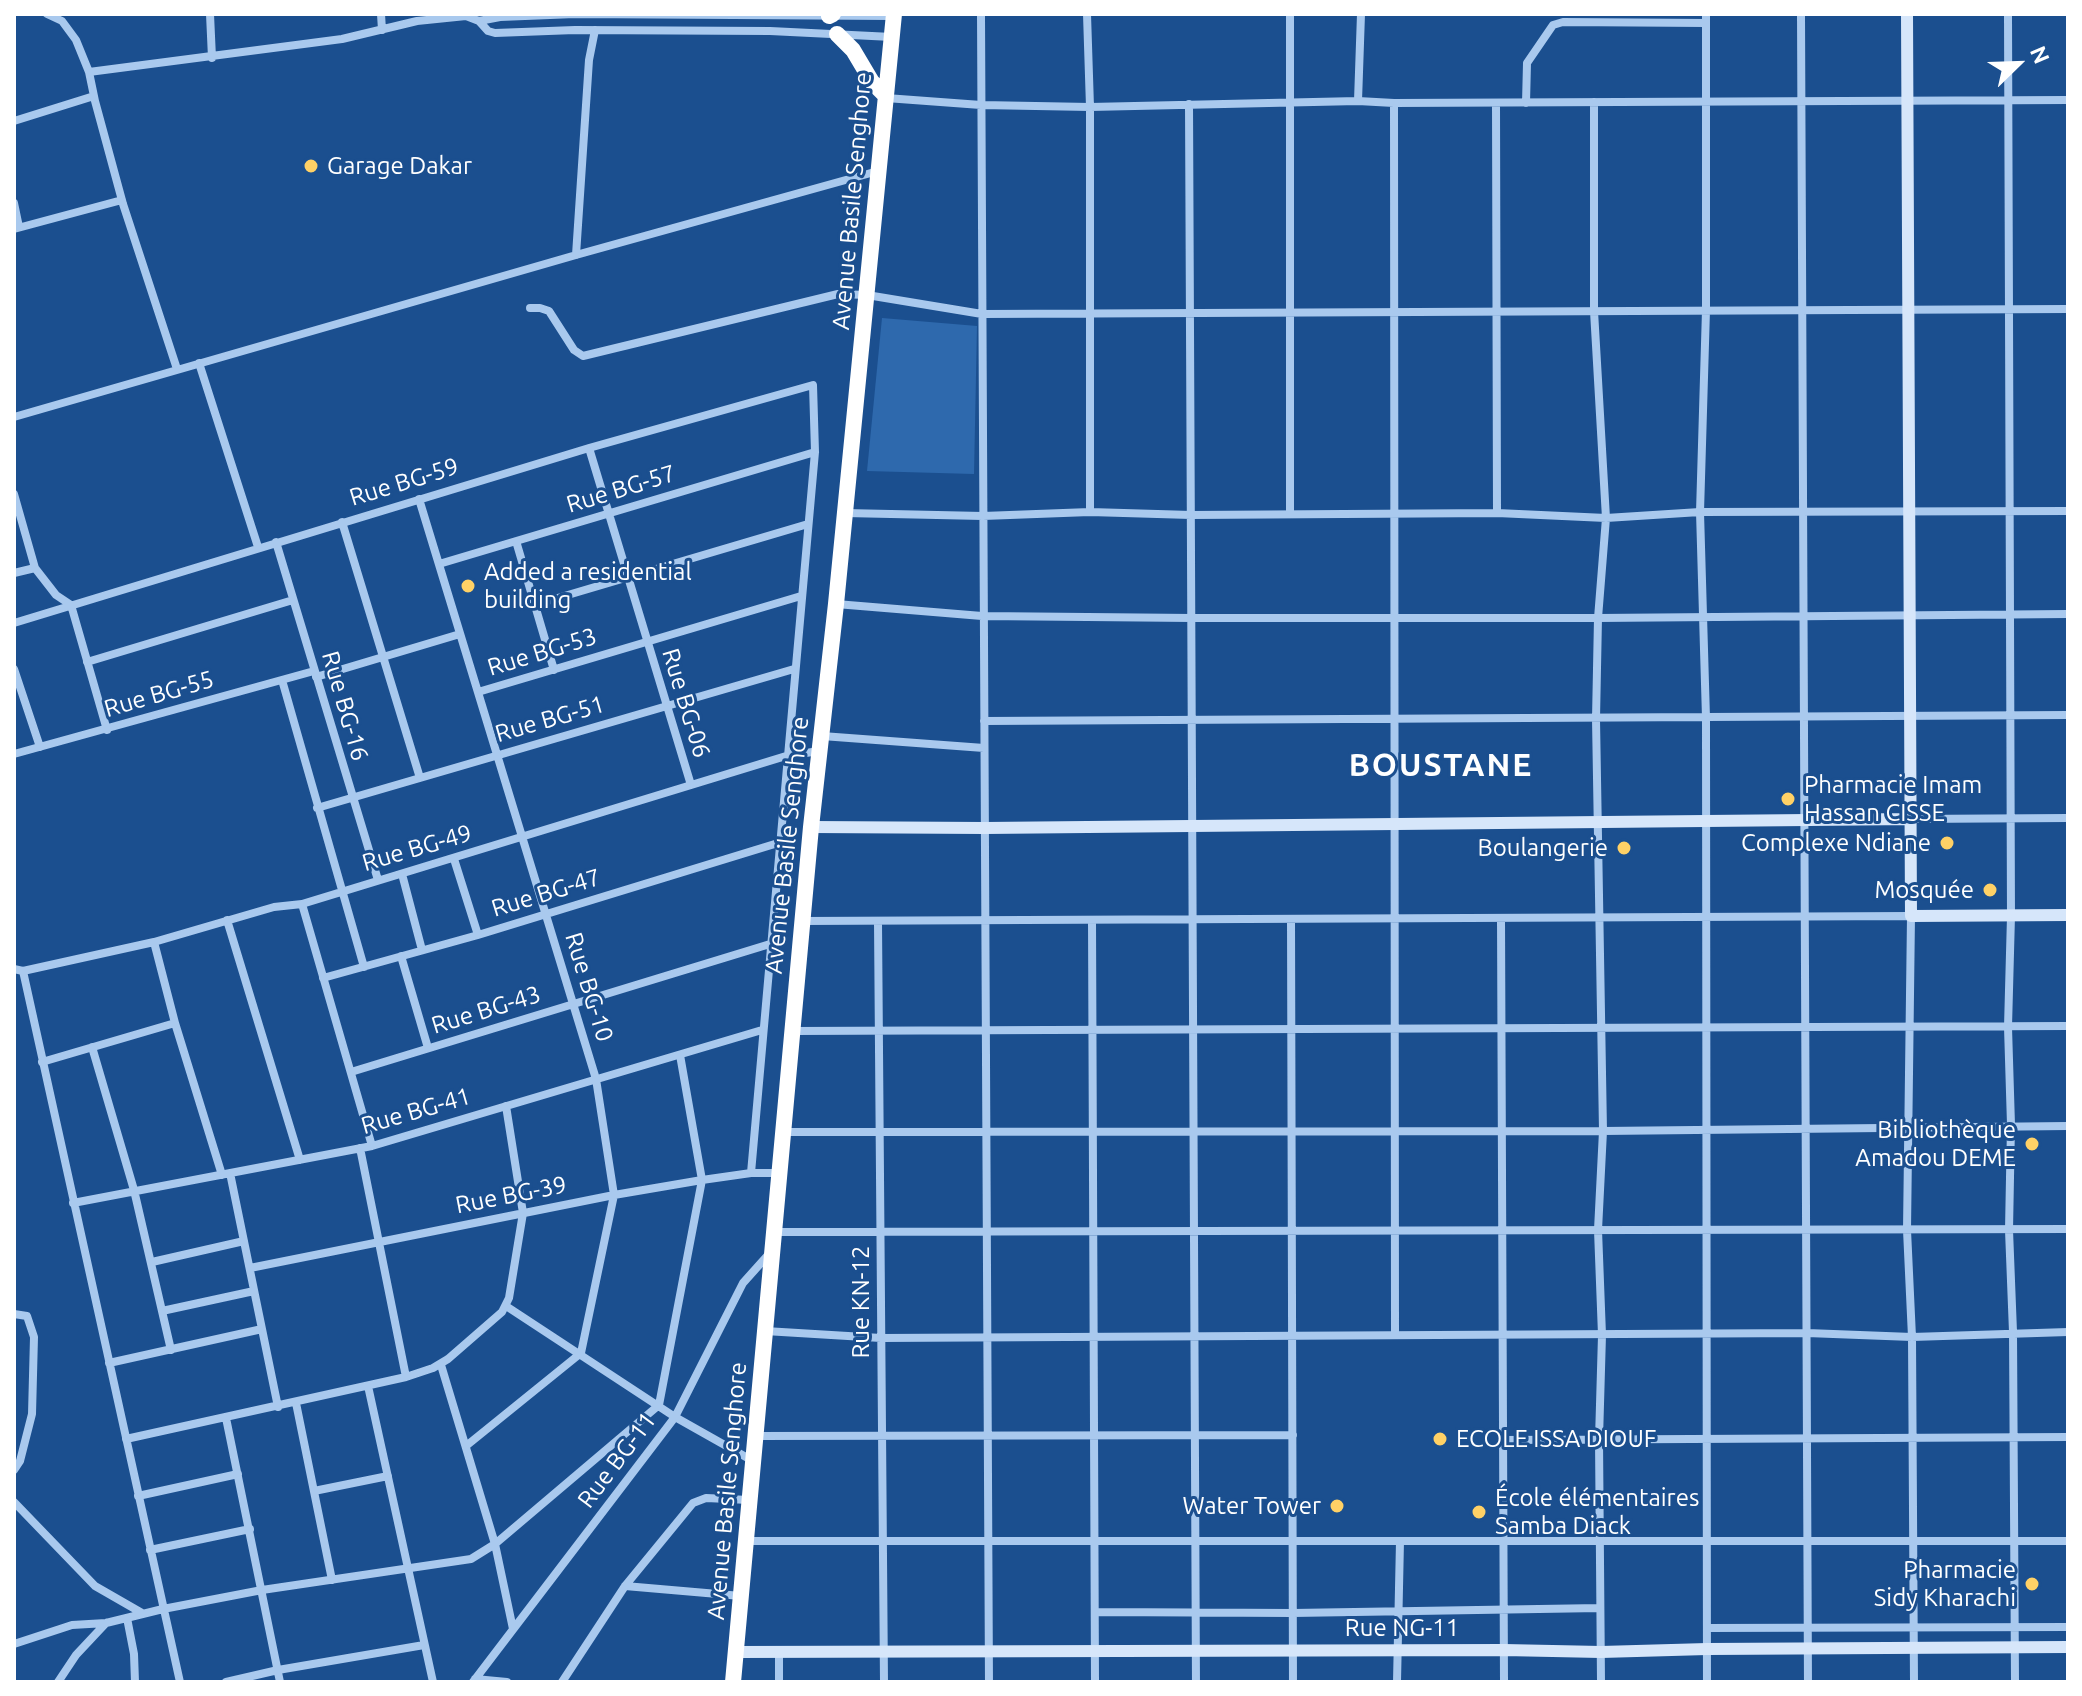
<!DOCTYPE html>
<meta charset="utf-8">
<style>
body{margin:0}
#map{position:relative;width:2082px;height:1696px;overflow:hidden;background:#1b4f8f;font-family:Ubuntu,sans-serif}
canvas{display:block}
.frame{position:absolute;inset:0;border:16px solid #fff;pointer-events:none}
.north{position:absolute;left:1978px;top:24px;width:80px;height:80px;-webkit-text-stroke:6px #1b4f8f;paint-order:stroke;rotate:67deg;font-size:22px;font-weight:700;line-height:32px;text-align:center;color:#fff}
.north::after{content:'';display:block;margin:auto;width:28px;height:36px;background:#fff;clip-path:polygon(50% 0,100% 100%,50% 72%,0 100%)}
</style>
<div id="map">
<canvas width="2082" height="1696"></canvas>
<div class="frame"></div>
<div class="north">N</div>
</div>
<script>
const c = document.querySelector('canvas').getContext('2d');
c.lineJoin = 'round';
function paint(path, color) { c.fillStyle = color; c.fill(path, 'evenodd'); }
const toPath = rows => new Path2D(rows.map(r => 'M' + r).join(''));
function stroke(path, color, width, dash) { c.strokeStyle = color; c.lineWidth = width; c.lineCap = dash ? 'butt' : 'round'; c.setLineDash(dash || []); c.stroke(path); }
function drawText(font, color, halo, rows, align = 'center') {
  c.font = font + ' Ubuntu,sans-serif'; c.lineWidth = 6; c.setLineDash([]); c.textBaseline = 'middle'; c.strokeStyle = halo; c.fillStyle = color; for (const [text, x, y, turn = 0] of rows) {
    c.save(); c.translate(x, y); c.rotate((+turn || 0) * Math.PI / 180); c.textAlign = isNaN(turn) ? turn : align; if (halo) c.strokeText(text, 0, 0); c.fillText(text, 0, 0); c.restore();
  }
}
paint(toPath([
 [882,318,977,326,974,474,867,471]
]), '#2e69ad');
stroke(toPath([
 [47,14,62,21,76,40,89,72,95,101,123,204,177,369],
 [210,14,212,58],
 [381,14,382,30],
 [981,14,989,1682],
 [1087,14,1090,107,1090,512],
 [1706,14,1706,310,1700,512,1706,718,1707,1682],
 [1801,14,1808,1682],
 [2008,14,2011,916,2008,1027,2011,1125,2009,1230,2013,1332,2015,1682],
 [479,21,500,17,575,14,893,16],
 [89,72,342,39,417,21,466,16,479,21,488,31,495,33,575,30,770,31,892,37],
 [886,98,981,105,1090,107,1358,101,1394,103,2068,100],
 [1358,101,1361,14],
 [1594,102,1594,311,1606,518,1598,618,1596,719,1603,1131,1598,1230,1602,1335,1599,1439,1601,1682],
 [1394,103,1395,1335],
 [1496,103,1497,513],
 [1526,103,1527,63,1553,25,1563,22,1706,23],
 [1189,104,1196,1682],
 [14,121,94,96],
 [14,203,19,227],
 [14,229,122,200],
 [576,255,589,60,595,30],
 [530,308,540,308,549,311,574,350,583,356,838,294,867,295,982,314,2068,309],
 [199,363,258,547],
 [14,417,576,255,878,171],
 [589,448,691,785],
 [14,494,35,568,56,595,71,605,107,730],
 [419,499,596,1079,614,1195,581,1353,466,1446],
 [845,513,983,516,1090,512,1191,515,1497,513,1606,518,1700,512,2068,511],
 [1290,514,1290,14],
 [342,522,420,778],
 [516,541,554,670],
 [276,542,378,880],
 [439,564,815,452],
 [14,573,35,568],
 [836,604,982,616,1192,618,1598,618,2068,614],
 [534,605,808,524],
 [14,623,589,448,813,385,815,452,751,1173],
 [87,662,293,600],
 [14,669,40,747],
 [316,677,460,634],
 [282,680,364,967],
 [478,692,801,596],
 [984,721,2068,715],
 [822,736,984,748],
 [14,754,314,671],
 [317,808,794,669],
 [1911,819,2068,818],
 [454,859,478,935],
 [402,874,422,950],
 [302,904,372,1146],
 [1501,918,1504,1682],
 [1291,919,1293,1682],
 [227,920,300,1160],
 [1092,920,1095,1682],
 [803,921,1911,916,1907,1230,1912,1337,1914,1682],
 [878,922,884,1682],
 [154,942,175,1023,222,1175],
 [401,956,428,1048],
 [14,969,23,971,154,942,274,907,302,904,786,756,819,751],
 [23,971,180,1682],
 [323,978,478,935,778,843],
 [794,1031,2068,1026],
 [92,1047,134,1190,171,1350],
 [42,1062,175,1023],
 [351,1072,770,944],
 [785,1132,1603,1131,2068,1126],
 [360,1148,406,1377],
 [230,1173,278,1407],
 [73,1203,372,1146,762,1030],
 [775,1232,2068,1229],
 [152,1262,244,1241],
 [250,1268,614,1195,702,1180,751,1173,780,1173],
 [506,1306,675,1417,753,1461],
 [162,1311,254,1291],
 [14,1314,27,1316,34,1337,32,1414,20,1461,14,1470],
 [765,1331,881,1338,1807,1333,1912,1337,2068,1332],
 [109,1363,262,1329],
 [441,1365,495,1544,513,1629],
 [368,1386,433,1682],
 [296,1403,332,1580],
 [226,1418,280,1682],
 [756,1436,1293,1435],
 [126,1439,406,1377,433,1368,448,1359,502,1312,509,1298,523,1213,506,1106],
 [1503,1440,2068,1437],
 [314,1491,388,1476],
 [138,1496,238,1474],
 [14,1502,95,1586,142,1613],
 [747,1541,2068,1541],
 [150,1550,250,1529],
 [625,1586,741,1596],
 [1095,1612,1293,1613,1600,1608],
 [127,1618,134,1654,135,1682],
 [1707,1628,2068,1627],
 [14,1644,72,1625,106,1623,163,1609,262,1590,471,1559,495,1544,659,1405,702,1180,680,1055],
 [779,1652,779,1682],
 [475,1679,507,1682],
 [58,1682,76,1655,106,1623],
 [226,1682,278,1670,424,1645],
 [473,1682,675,1417,743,1283,769,1254],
 [562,1682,625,1586,693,1503,706,1498,749,1500],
 [1397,1682,1400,1541]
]), '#a9c9ee', 8);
stroke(toPath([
 [1907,14,1911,916,2068,915],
 [811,827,985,828,1911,819],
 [736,1652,1504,1650,1601,1652,1707,1649,2068,1647]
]), '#d6e6fa', 12);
stroke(toPath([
 [829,16,833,14],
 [837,34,853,50,872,82,886,96],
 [733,1682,811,827,836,604,894,14]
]), '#fff', 16);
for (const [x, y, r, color] of [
 [311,166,8,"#ffd166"],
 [468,586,8,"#ffd166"],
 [1788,799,8,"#ffd166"],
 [1947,843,8,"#ffd166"],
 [1624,848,8,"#ffd166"],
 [1990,890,8,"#ffd166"],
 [2032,1144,8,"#ffd166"],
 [1440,1439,8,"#ffd166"],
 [1337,1506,8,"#ffd166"],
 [1479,1512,8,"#ffd166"],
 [2032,1584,8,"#ffd166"]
]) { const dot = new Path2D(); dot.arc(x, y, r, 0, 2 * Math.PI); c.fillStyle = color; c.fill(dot); stroke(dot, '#1b4f8f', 3); }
drawText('24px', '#fff', '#1b4f8f', [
 ["Garage Dakar",327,166,"left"],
 ["Added a residential",484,572,"left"],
 ["building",484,600,"left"],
 ["Pharmacie Imam",1804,785,"left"],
 ["Hassan CISSE",1804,813,"left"],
 ["Complexe Ndiane",1931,843],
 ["Boulangerie",1608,848],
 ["Mosquée",1974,890],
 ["Bibliothèque",2016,1130],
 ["Amadou DEME",2016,1158],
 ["ECOLE ISSA DIOUF",1456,1439,"left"],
 ["École élémentaires",1495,1498,"left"],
 ["Samba Diack",1495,1526,"left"],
 ["Water Tower",1321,1506],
 ["Pharmacie",2016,1570],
 ["Sidy Kharachi",2016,1598]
], 'right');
drawText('24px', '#fff', '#1b4f8f', [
 ["Avenue Basile Senghore",852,201,-85],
 ["Rue BG-59",404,482,-17],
 ["Rue BG-57",621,489,-17],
 ["Rue BG-53",542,652,-17],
 ["Rue BG-55",159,694,-16],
 ["Rue BG-06",686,703,73],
 ["Rue BG-16",345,706,74],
 ["Rue BG-51",550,719,-16],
 ["Avenue Basile Senghore",787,845,-84],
 ["Rue BG-49",417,848,-16],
 ["Rue BG-47",546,893,-17],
 ["Rue BG-10",589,987,73],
 ["Rue BG-43",486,1010,-17],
 ["Rue BG-41",416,1111,-16],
 ["Rue BG-39",511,1195,-11],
 ["Rue KN-12",861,1302,-90],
 ["Rue BG-11",617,1460,-53],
 ["Avenue Basile Senghore",727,1491,-85],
 ["Rue NG-11",1402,1628]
]);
c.letterSpacing = '2px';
drawText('bold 32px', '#fff', '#1b4f8f', [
 ["BOUSTANE",1441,765]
]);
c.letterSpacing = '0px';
</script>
